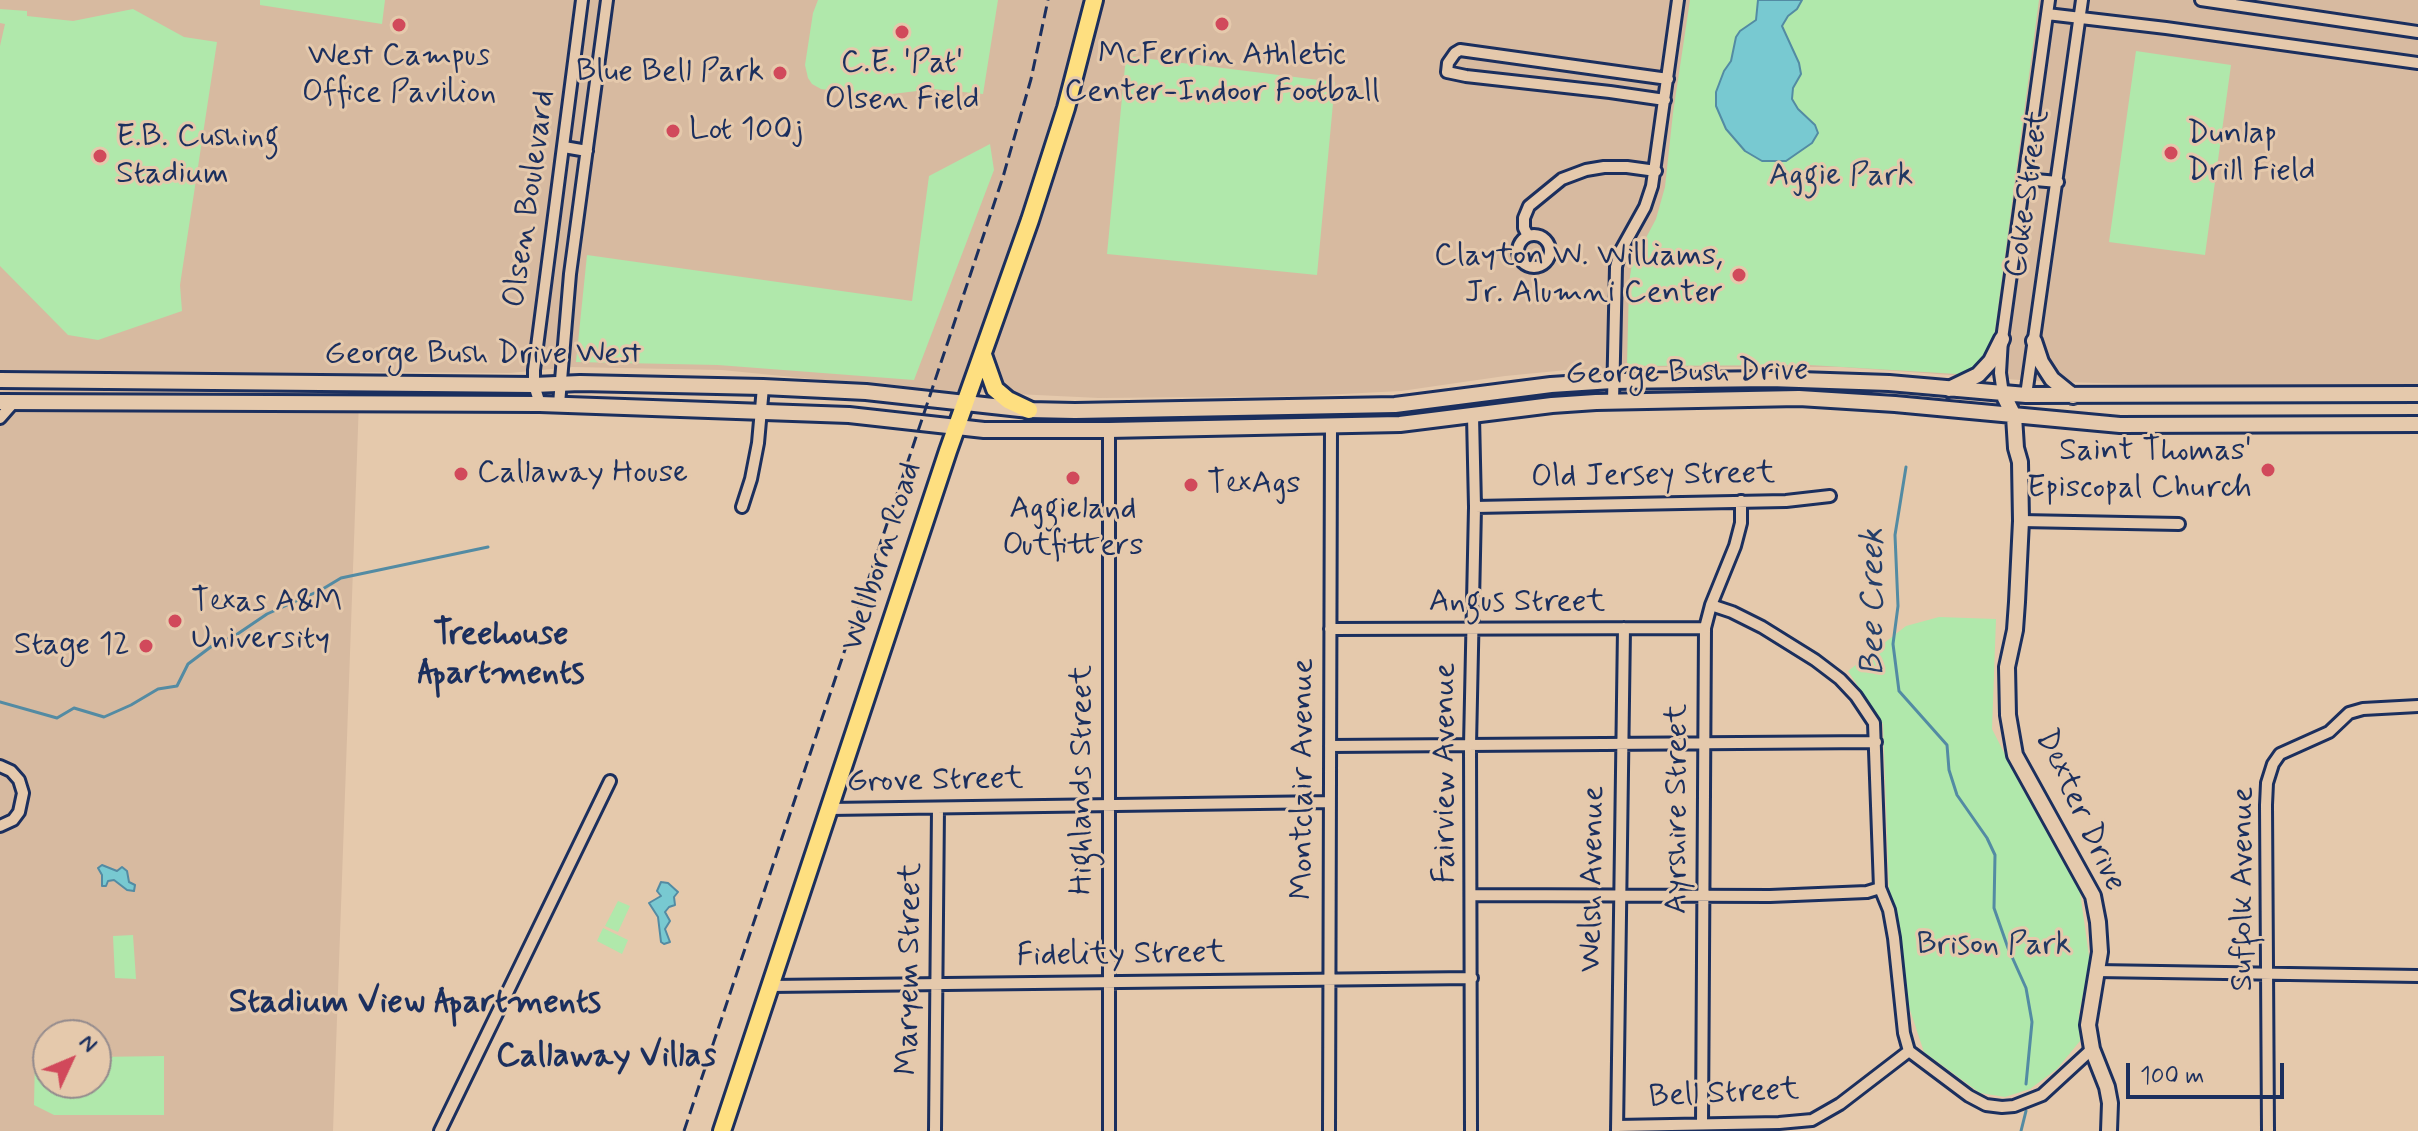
<!DOCTYPE html>
<style>
body{margin:0}
#map{position:relative;width:2418px;height:1131px;overflow:hidden;background:#e5c9ac;font-family:Mynerve,sans-serif}
canvas{display:block}
.north{position:absolute;left:32px;top:1019px;width:80px;height:80px;box-sizing:border-box;background:#e5c9ac;border:2px solid #948b8d;border-radius:50%;rotate:46deg;font-size:22px;font-weight:700;line-height:32px;text-align:center;color:#1b2f5e}
.north::after{content:'';display:block;margin:auto;width:28px;height:36px;background:#d1495b;clip-path:polygon(50% 0,100% 100%,50% 72%,0 100%)}
.scale{position:absolute;left:2126px;top:1063px;width:158px;height:36px;box-sizing:border-box;border:4px solid #1b2f5e;border-top:0;padding-left:10px;font-size:24px;line-height:28px;white-space:nowrap;color:#1b2f5e;-webkit-text-stroke:6px #e5c9ac;paint-order:stroke}
</style>
<div id="map">
<canvas width="2418" height="1131"></canvas>
<div class="north">N</div>
<div class="scale">100 m</div>
</div>
<script>
const c = document.querySelector('canvas').getContext('2d');
c.lineJoin = 'round';
function paint(path, color) { c.fillStyle = color; c.fill(path, 'evenodd'); }
const toPath = rows => new Path2D(rows.map(r => 'M' + r).join(''));
function stroke(path, color, width, dash) { c.strokeStyle = color; c.lineWidth = width; c.lineCap = dash ? 'butt' : 'round'; c.setLineDash(dash || []); c.stroke(path); }
function drawText(font, color, halo, rows, align = 'center') {
  c.font = font + ' Mynerve,sans-serif'; c.lineWidth = 6; c.setLineDash([]); c.textBaseline = 'middle'; c.strokeStyle = halo; c.fillStyle = color; for (const [text, x, y, turn = 0] of rows) {
    c.save(); c.translate(x, y); c.rotate((+turn || 0) * Math.PI / 180); c.textAlign = isNaN(turn) ? turn : align; if (halo) c.strokeText(text, 0, 0); c.fillText(text, 0, 0); c.restore();
  }
}
paint(toPath([
 [0,0,2418,0,2418,385,2161,385,2034,381,1841,367,1640,367,1567,370,1505,376,1401,391,1303,396,1099,398,912,389,722,370,572,367,510,373,360,372,333,1131,0,1131],
 [48,1035,96,1035,96,1083,48,1083]
]), '#d7baa0');
paint(toPath([
 [260,0,385,0,382,24,260,5],
 [818,0,998,0,983,94,933,89,876,96,821,89,812,84,808,78,805,65,813,13],
 [1690,0,2039,0,1994,338,1991,352,1973,375,1810,365,1627,366,1629,283,1632,264,1656,219,1665,187,1673,113],
 [0,9,27,11,27,16,73,21,133,9,184,37,217,42,180,285,182,311,98,340,68,335,0,266,0,46,5,24,0,23],
 [2136,51,2231,65,2205,255,2109,242],
 [1126,56,1335,82,1317,275,1107,254],
 [990,144,994,170,914,380,718,365,576,362,587,255,912,301,929,176],
 [1939,617,1996,619,1992,729,2021,786,2080,892,2090,963,2079,1013,2080,1041,2057,1069,2030,1089,2005,1097,1980,1093,1924,1052,1909,1007,1896,910,1889,890,1883,724,1848,671,1906,626],
 [618,901,630,906,618,932,605,926],
 [603,928,628,940,622,954,597,941],
 [133,935,136,979,115,978,113,936],
 [164,1056,164,1115,54,1115,34,1105,35,1057,48,1057,48,1083,96,1083,96,1057]
]), '#b0e8ab');
const water = toPath([
 [1758,0,1802,0,1797,9,1788,16,1782,26,1799,63,1801,74,1793,88,1792,99,1798,109,1815,125,1818,133,1812,143,1786,161,1762,161,1745,151,1726,129,1716,106,1716,92,1724,71,1731,61,1736,37,1740,31,1756,20,1758,0],
 [102,865,117,871,122,867,127,871,129,882,135,885,134,891,127,890,114,880,108,881,106,886,102,886,102,875,98,868,102,865],
 [661,882,668,883,678,892,674,897,675,905,669,907,665,912,670,921,665,929,670,942,664,944,661,942,658,917,649,903,661,896,657,891,661,882]
]);
paint(water, '#78c9d1');
stroke(water, '#538ba3', 2);
stroke(toPath([
 [1906,467,1895,535,1898,606,1893,644,1899,691,1947,745,1949,770,1957,795,1987,838,1995,855,1994,908,2008,948,2026,988,2032,1022,2026,1084],
 [0,702,57,718,74,708,104,717,131,705,158,689,177,686,188,664,212,646,233,637,267,614,321,590,341,578,488,547],
 [2021,1131,2026,1111]
]), '#538ba3', 3);
const street = toPath([
 [2201,0,2418,32],
 [2047,14,2166,28,2418,63],
 [1665,100,1610,92,1466,76,1447,72,1448,63,1455,53,1460,50,1668,79],
 [564,147,587,151],
 [2024,179,2058,182],
 '1518 251a16 16 0 1 1 32 0a16 16 0 1 1-32 0Z',
 [1528,236,1524,228,1524,218,1529,206,1562,179,1586,170,1604,167,1627,167,1656,171],
 [2003,394,2000,373,2002,339,2049,0],
 [2026,395,2082,0],
 [1613,401,1616,267,1620,252,1645,207,1652,186,1678,0],
 [540,404,534,385,534,370,582,0],
 [559,404,570,274,607,0],
 [0,418,14,402],
 [1109,430,1109,1131],
 [742,507,751,479,758,443,763,387],
 [1475,507,1786,501,1830,496],
 [2021,521,2179,524],
 [1711,605,1732,612,1762,627,1815,660,1840,679,1856,696,1874,723,1880,888,1889,910,1894,938,1904,1033,1909,1051,1969,1096,1986,1105,2002,1107,2014,1106,2042,1095,2092,1049],
 [1330,629,1705,628],
 [1330,746,1876,742],
 [0,766,11,771,19,780,23,793,19,812,13,820,0,826],
 [829,809,1330,802],
 [1471,895,1770,896,1867,892,1880,888],
 [2096,971,2418,976],
 [770,986,1472,978],
 [1702,1124,1705,628,1711,605,1735,546,1741,523,1741,501],
 [1617,1126,1779,1123,1812,1120,1840,1104,1909,1051],
 [440,1131,610,781],
 [935,1131,938,808],
 [1329,1131,1331,427],
 [1471,1131,1470,745,1475,507,1473,416],
 [1617,1131,1624,628],
 [2268,1131,2266,805,2267,783,2273,764,2280,754,2329,732,2349,713,2363,709,2418,706]
]);
const secondary = toPath([
 [2034,341,2041,362,2052,379,2073,396],
 [0,380,534,385,580,383,763,387,866,392,1029,410,1075,411,1395,405,1551,385,1612,381,1770,379,1889,383,2026,395,2418,394],
 [1949,389,1978,375,1991,361,2002,339],
 [2003,394,2014,416,2016,448,2020,462,2021,521,2017,602,2015,630,2007,667,2008,715,2015,755,2093,896,2098,922,2100,952,2088,1025,2092,1049,2107,1087,2110,1103,2109,1131],
 [0,402,540,404,849,415,984,430,1109,430,1400,424,1552,405,1596,402,1799,398,1895,404,2120,425,2418,424]
]);
const primary = toPath([
 [983,355,995,389,1008,400,1029,410],
 [722,1131,948,451,1030,220,1066,108,1094,0]
]);
stroke(street, '#1b2f5e', 16);
stroke(secondary, '#1b2f5e', 20);
stroke(primary, '#1b2f5e', 22);
stroke(street, '#e5c9ac', 10);
stroke(secondary, '#e5c9ac', 14);
stroke(primary, '#fedf80', 16);
stroke(toPath([
 [684,1131,1003,177,1031,79,1048,0]
]), '#1b2f5e', 3, [12, 6]);
for (const [x, y, r, color] of [
 [1222,24,8,"#d1495b"],
 [399,25,8,"#d1495b"],
 [902,32,8,"#d1495b"],
 [780,73,8,"#d1495b"],
 [673,131,8,"#d1495b"],
 [2171,153,8,"#d1495b"],
 [100,156,8,"#d1495b"],
 [1739,275,8,"#d1495b"],
 [2268,470,8,"#d1495b"],
 [461,474,8,"#d1495b"],
 [1073,478,8,"#d1495b"],
 [1191,485,8,"#d1495b"],
 [175,621,8,"#d1495b"],
 [146,646,8,"#d1495b"]
]) { const dot = new Path2D(); dot.arc(x, y, r, 0, 2 * Math.PI); c.fillStyle = color; c.fill(dot); stroke(dot, '#e5c9ac', 3); }
drawText('32px', '#1b2f5e', '#e5c9ac', [
 ["McFerrin Athletic",1222,56,"center"],
 ["Center-Indoor Football",1222,93,"center"],
 ["West Campus",399,57,"center"],
 ["Office Pavilion",399,94,"center"],
 ["C.E. 'Pat'",902,64,"center"],
 ["Olsen Field",902,101,"center"],
 ["Blue Bell Park",764,73,"right"],
 ["Lot 100j",689,131],
 ["Dunlap",2187,135],
 ["Drill Field",2187,172],
 ["E.B. Cushing",116,138],
 ["Stadium",116,175],
 ["Clayton W. Williams,",1723,257,"right"],
 ["Jr. Alumni Center",1723,294,"right"],
 ["Saint Thomas'",2252,452,"right"],
 ["Episcopal Church",2252,489,"right"],
 ["Callaway House",477,474],
 ["TexAgs",1207,485],
 ["Aggieland",1073,510,"center"],
 ["Outfitters",1073,547,"center"],
 ["Texas A&M",191,603],
 ["University",191,640],
 ["Stage 12",130,646,"right"]
], 'left');
drawText('32px', '#223862', '#e5c9ac', [
 ["Aggie Park",1841,177],
 ["Brison Park",1994,946]
]);
drawText('32px', '#1b2f5e', '#e5c9ac', [
 ["Coke Street",2029,194,-82],
 ["Olsen Boulevard",531,199,-82],
 ["George Bush Drive West",483,355],
 ["George Bush Drive",1687,374,-1],
 ["Old Jersey Street",1653,477,-1],
 ["Wellborn Road",883,557,-72],
 ["Angus Street",1517,603],
 ["Fairview Avenue",1446,773,-90],
 ["Montclair Avenue",1304,779,-90],
 ["Highlands Street",1083,780,-90],
 ["Grove Street",935,782,-1],
 ["Ayrshire Street",1678,809,-90],
 ["Dexter Drive",2079,811,65],
 ["Welsh Avenue",1594,879,-89],
 ["Suffolk Avenue",2244,889,-90],
 ["Fidelity Street",1121,956,-1],
 ["Maryem Street",911,969,-89],
 ["Bell Street",1724,1095,-3]
]);
drawText('italic 34px', '#243e6a', '#e5c9ac', [
 ["Bee Creek",1875,602,-90]
]);
drawText('bold 34px', '#1b2f5e', '#e5c9ac', [
 ["Treehouse",501,636],
 ["Apartments",501,675],
 ["Stadium View Apartments",415,1004],
 ["Callaway Villas",606,1058]
]);
</script>
